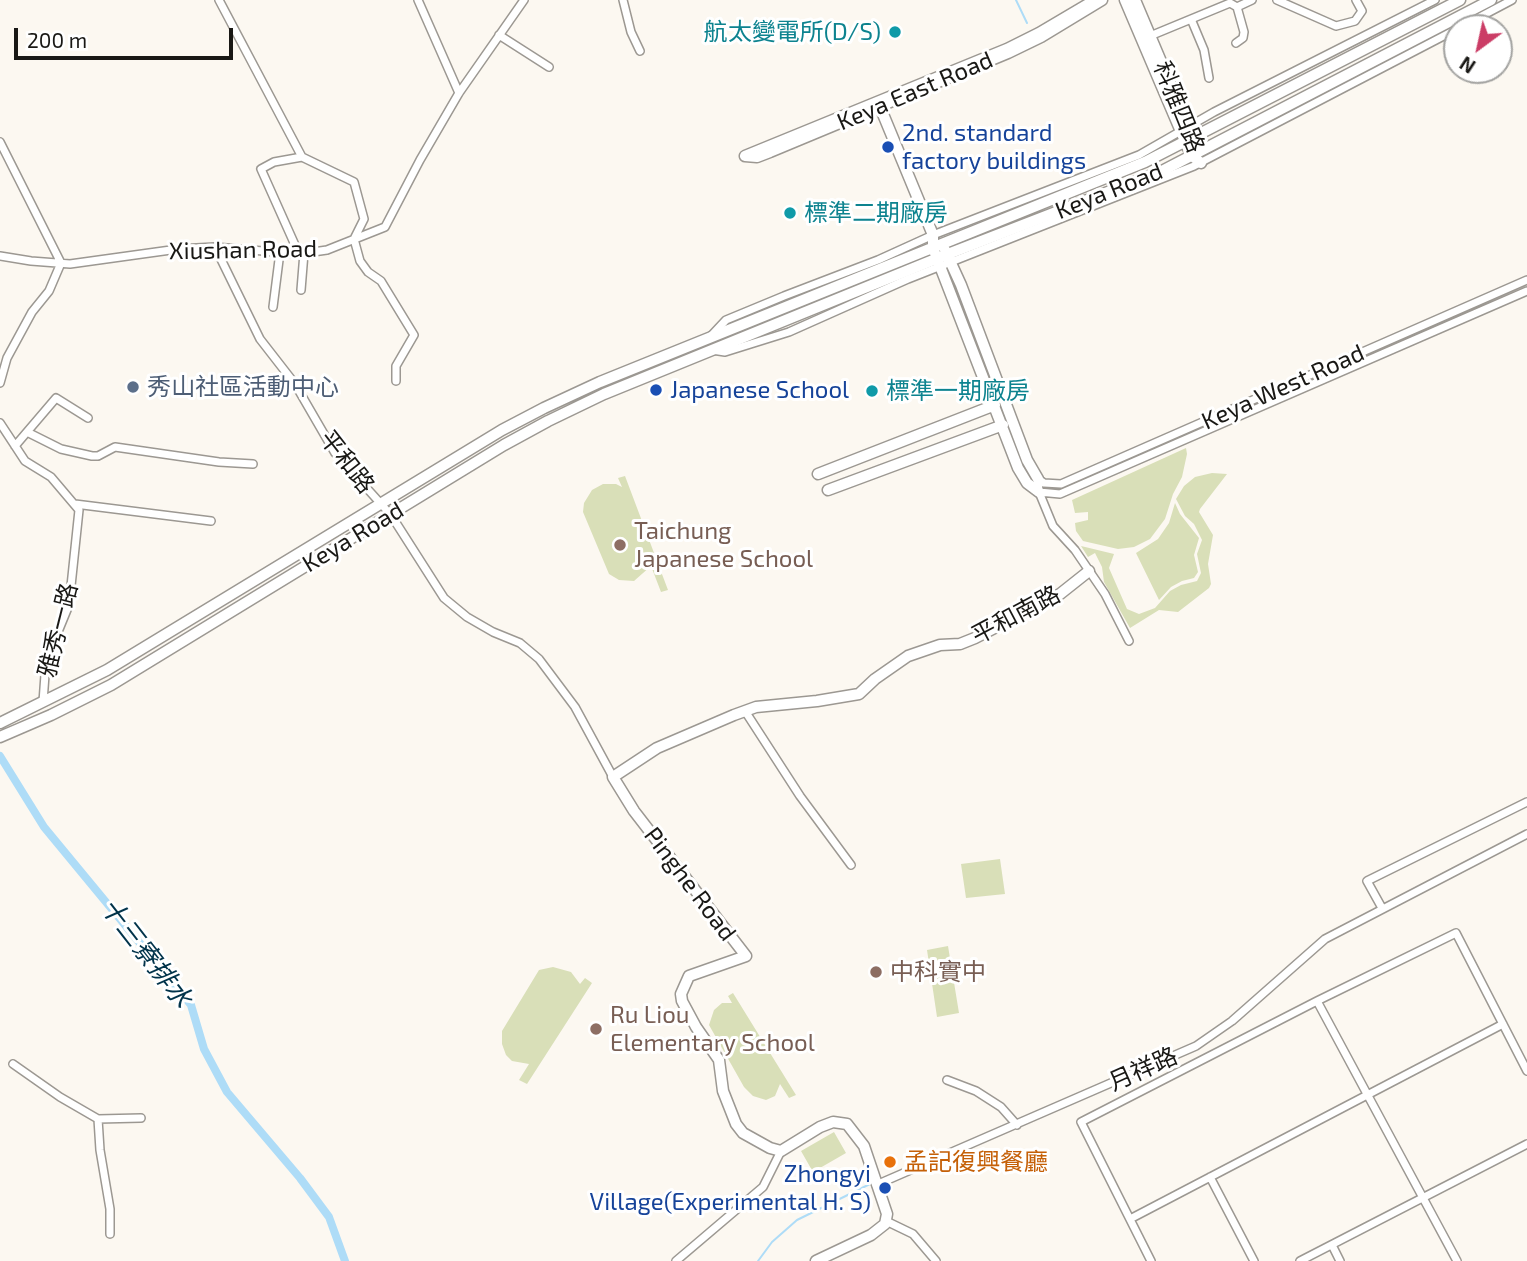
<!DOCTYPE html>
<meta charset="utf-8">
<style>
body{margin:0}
#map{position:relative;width:1527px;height:1261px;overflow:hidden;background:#fcf8f1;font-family:"Exo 2",sans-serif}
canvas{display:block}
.north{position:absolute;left:1443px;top:14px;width:70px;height:70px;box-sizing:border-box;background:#fff;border:2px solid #a3a3a1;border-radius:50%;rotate:213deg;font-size:19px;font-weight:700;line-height:28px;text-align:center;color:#191815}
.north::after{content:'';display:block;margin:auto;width:24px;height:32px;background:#cb3d66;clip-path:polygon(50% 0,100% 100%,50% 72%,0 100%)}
.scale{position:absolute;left:14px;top:28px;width:219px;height:32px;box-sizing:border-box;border:4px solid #191815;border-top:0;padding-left:9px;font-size:21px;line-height:24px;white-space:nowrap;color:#191815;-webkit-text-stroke:5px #fff;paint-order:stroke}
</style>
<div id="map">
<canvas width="1527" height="1261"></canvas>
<div class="north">N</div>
<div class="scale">200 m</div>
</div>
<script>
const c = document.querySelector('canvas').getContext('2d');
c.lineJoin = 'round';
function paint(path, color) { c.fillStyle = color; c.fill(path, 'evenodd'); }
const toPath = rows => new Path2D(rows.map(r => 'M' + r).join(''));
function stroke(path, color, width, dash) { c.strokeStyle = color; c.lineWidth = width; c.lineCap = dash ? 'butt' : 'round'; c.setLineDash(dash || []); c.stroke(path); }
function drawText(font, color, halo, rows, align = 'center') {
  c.font = font + ' "Exo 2","Noto Sans TC",sans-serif'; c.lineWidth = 6; c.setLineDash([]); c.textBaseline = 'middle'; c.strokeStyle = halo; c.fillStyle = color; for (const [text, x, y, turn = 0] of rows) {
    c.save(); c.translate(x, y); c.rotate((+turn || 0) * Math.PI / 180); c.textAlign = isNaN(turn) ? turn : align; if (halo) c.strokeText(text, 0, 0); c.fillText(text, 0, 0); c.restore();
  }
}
paint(toPath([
 [1186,448,1187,454,1182,477,1173,494,1165,519,1150,539,1134,547,1118,549,1083,541,1076,531,1075,523,1088,520,1088,512,1075,513,1072,500],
 [1212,473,1227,474,1200,509,1199,512,1213,535,1208,564,1211,584,1209,588,1178,612,1159,610,1130,628,1104,582,1102,567,1095,553,1088,557,1081,546,1114,554,1109,568,1127,609,1139,614,1155,608,1170,591,1181,585,1197,581,1201,573,1197,554,1202,540,1194,524,1185,516,1176,499,1184,486,1195,477],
 [625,476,668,590,661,592,651,566,634,581,619,580,609,574,583,512,584,503,592,490,603,484,616,484,622,487,618,478],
 [1175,503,1180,514,1199,538,1194,555,1198,572,1194,578,1182,581,1171,587,1159,600,1136,553,1158,539,1169,523],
 [1000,859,1005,894,966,898,961,864],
 [948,946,959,1013,937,1017,927,950],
 [553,967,571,972,580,984,585,978,592,983,527,1084,519,1080,529,1064,512,1061,506,1055,502,1044,502,1031,539,970],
 [733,993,796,1095,789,1098,780,1084,775,1096,766,1100,753,1096,744,1087,709,1025,714,1010,722,1003,732,1003,728,996],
 [834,1132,846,1153,813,1172,801,1151]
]), '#d9dfb8');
stroke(toPath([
 [1016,0,1027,23],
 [1451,870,1477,856],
 [758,1261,772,1242,797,1220,872,1183]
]), '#aedcf7', 2);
stroke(toPath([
 [0,756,44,827,191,1005,204,1049,227,1092,300,1178,329,1217,345,1261]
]), '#aedcf7', 8);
const street = toPath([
 [219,0,302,157,274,162,261,169,299,254],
 [418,0,459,93],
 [623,0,631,32,640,51],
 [1277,0,1336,26,1355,21,1362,11,1356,0],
 [1191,19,1204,50,1209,78],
 [1459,28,1512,0],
 [499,35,549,67],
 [1150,36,1230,3,1237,7,1252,0],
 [1236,43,1243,38,1244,32,1237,7],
 [0,142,61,263],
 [302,157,354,182,364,219,354,239,360,261,368,272,381,281,414,335,396,366,396,381],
 [215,247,260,339,295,384,335,453,391,515,444,598,467,617,493,632,520,643,539,659,575,707,613,777],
 [0,256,31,261,70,264,178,249,215,247,299,254,327,250,385,227,420,160,459,93,524,0],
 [301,290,304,253],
 [273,307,280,252],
 [711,336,726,320,784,296,878,260,933,235,1139,155,1214,112,1435,0],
 [712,350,725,352,789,332,908,279,1194,166,1457,29],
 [0,383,7,358,32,312,49,291,61,263],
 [0,423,25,461,51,477,79,510,69,605,46,661,43,702],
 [29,433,61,449,92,456,98,456,115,447,219,462,253,464],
 [15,446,56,398,88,418],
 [1039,492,1060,494,1527,291],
 [75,504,211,521],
 [1129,641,1105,594,1075,550,1053,526,1039,492,1038,479,1044,483,1061,484,1527,280],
 [745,711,800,796,851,865],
 [1382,908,1367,881,1527,802],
 [1317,1001,1457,1261],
 [13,1064,60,1097,98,1119,141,1118],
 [947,1080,976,1091,1001,1107,1017,1125],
 [98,1119,100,1150,110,1209,110,1234],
 [1210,1177,1254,1261],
 [876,1185,1196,1046,1232,1021,1325,939,1527,834],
 [1130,1219,1503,1024],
 [886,1221,913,1234,936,1261],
 [1332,1245,1340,1261],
 [676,1261,763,1187,781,1151],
 [1151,1261,1081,1122,1317,1001,1456,933,1527,1071],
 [1300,1261,1527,1144]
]);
const secondary = toPath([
 [1095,0,1039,33,1007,49,745,156,757,157,770,152,1008,53,1041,37,1102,0],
 [1125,0,1191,155,1201,163],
 [1135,0,1195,142],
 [878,102,933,235,933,248,1018,468,1027,483,1039,492],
 [945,250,961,285,1027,460,1038,479],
 [818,474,995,405],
 [828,490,1003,425],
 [0,723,107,670,502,430,544,408,600,382,1145,162,1460,0],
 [0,737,51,715,111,685,504,445,548,421,604,394,948,254,1162,171,1491,0],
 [816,1261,871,1235,885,1224,887,1214,864,1146,847,1124,833,1122,820,1127,781,1151,770,1148,743,1133,736,1124,723,1091,719,1060,696,1027,682,1001,681,994,689,976,746,956,634,811,613,777,657,748,734,715,756,707,817,701,859,694,875,679,908,656,940,645,960,644,975,638,1060,594,1089,571]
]);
stroke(street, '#9c9892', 10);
stroke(secondary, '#9c9892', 13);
stroke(street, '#fff', 7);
stroke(secondary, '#fff', 10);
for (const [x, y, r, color] of [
 [895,32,7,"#0f9aa8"],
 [888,147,7,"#1a4fb4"],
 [790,213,7,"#0f9aa8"],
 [133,387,7,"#5c6f8a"],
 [656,390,7,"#1a4fb4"],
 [872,391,7,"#0f9aa8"],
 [620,545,7,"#8d6e63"],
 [876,972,7,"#8d6e63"],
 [596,1029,7,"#8d6e63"],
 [890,1162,7,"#e8710a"],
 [885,1188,7,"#1a4fb4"]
]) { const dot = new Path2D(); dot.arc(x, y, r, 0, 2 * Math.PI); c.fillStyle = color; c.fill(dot); stroke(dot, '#fff', 2.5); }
drawText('24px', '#0d838f', '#fff', [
 ["航太變電所(D/S)",881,32,"right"],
 ["標準二期廠房",804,213],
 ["標準一期廠房",886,391]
], 'left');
drawText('24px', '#191815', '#fff', [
 ["Keya East Road",915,91,-23],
 ["科雅四路",1179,107,68],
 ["Keya Road",1109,191,-22],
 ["Xiushan Road",243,250,-1],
 ["Keya West Road",1283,387,-24],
 ["平和路",347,462,52],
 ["Keya Road",353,537,-31],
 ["平和南路",1016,615,-28],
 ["雅秀一路",58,630,-76],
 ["Pinghe Road",690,884,53],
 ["月祥路",1143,1069,-24]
]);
drawText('24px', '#164399', '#fff', [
 ["2nd. standard",902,133],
 ["factory buildings",902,161],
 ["Japanese School",670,390],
 ["Zhongyi",871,1174,"right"],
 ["Village(Experimental H. S)",871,1202,"right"]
], 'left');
drawText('24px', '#4e5e75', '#fff', [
 ["秀山社區活動中心",147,387]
], 'left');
drawText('24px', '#785e54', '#fff', [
 ["Taichung",634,531],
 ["Japanese School",634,559],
 ["中科實中",890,972],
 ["Ru Liou",610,1015],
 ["Elementary School",610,1043]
], 'left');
drawText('24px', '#c56008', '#fff', [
 ["孟記復興餐廳",904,1162]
], 'left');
drawText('italic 26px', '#01334a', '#fff', [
 ["十三寮排水",146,953,52]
]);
</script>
